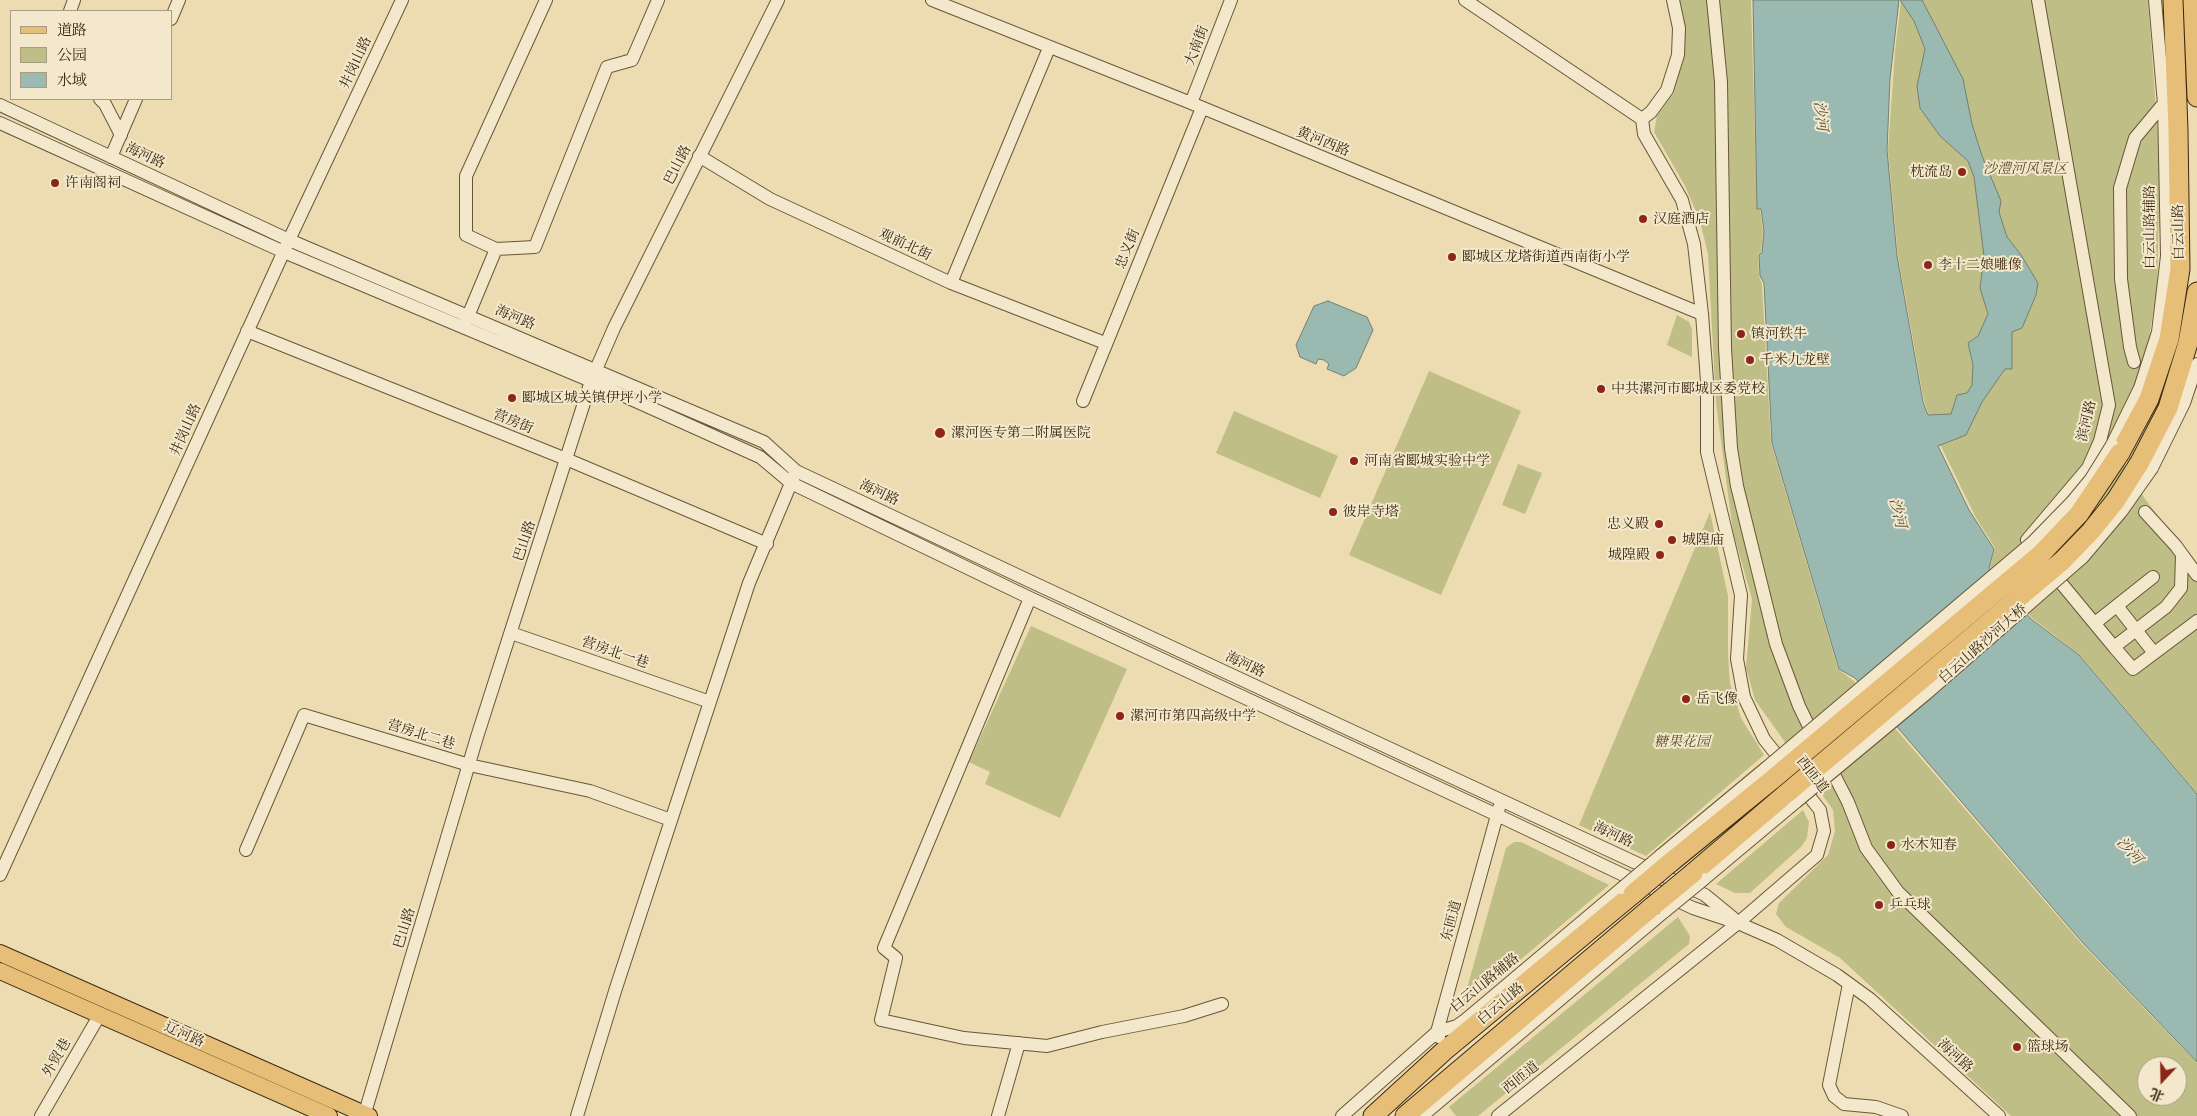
<!DOCTYPE html>
<meta charset="utf-8">
<style>
body{margin:0}
#map{position:relative;width:2197px;height:1116px;overflow:hidden;background:#eddcb1;font-family:"Old Standard TT","Noto Serif SC",serif}
canvas{display:block}
.legend{position:absolute;left:10px;top:10px;width:162px;height:90px;box-sizing:border-box;background:#f3e8cc;border:1px solid #a99c81;margin:0;padding:6px 9px;list-style:none;font-size:15px;color:#3b2911}
.legend li{display:flex;align-items:center;gap:10px;height:25px}
.legend b{width:25px;border:1px solid #a99c81}
.north{position:absolute;left:2137px;top:1056px;width:50px;height:50px;box-sizing:border-box;background:#f3e8cc;border:1px solid #a99c81;border-radius:50%;rotate:201deg;font-size:14px;font-weight:700;line-height:20px;text-align:center;color:#3b2911}
.north::after{content:'';display:block;margin:auto;width:18px;height:22px;background:#8f2418;clip-path:polygon(50% 0,100% 100%,50% 72%,0 100%)}
</style>
<div id="map">
<canvas width="2197" height="1116"></canvas>
<ul class="legend">
<li><b style="height:6px;background:#e6be78"></b>道路</li>
<li><b style="height:14px;background:#bfbe87"></b>公园</li>
<li><b style="height:14px;background:#9abab1"></b>水域</li>
</ul>
<div class="north">北</div>
</div>
<script>
const c = document.querySelector('canvas').getContext('2d');
c.lineJoin = 'round';
function paint(path, color) { c.fillStyle = color; c.fill(path, 'evenodd'); }
const toPath = rows => new Path2D(rows.map(r => 'M' + r).join(''));
function stroke(path, color, width, dash) { c.strokeStyle = color; c.lineWidth = width; c.lineCap = dash ? 'butt' : 'round'; c.setLineDash(dash || []); c.stroke(path); }
function drawText(font, color, halo, rows, align = 'center') {
  c.font = font + ' "Old Standard TT","Noto Serif SC",serif'; c.lineWidth = 4; c.setLineDash([]); c.textBaseline = 'middle'; c.strokeStyle = halo; c.fillStyle = color; for (const [text, x, y, turn = 0] of rows) {
    c.save(); c.translate(x, y); c.rotate((+turn || 0) * Math.PI / 180); c.textAlign = isNaN(turn) ? turn : align; if (halo) c.strokeText(text, 0, 0); c.fillText(text, 0, 0); c.restore();
  }
}
paint(toPath([
 [1678,0,1751,0,1757,209,1760,210,1763,231,1761,252,1758,253,1759,276,1762,284,1771,443,1838,669,1854,681,2081,943,2197,1063,2197,1116,2011,1116,1840,958,1786,927,1776,914,1779,903,1828,855,1835,831,1833,810,1755,700,1746,668,1752,599,1733,532,1716,403,1708,254,1700,221,1685,186,1654,132,1657,116,1673,94,1684,55,1682,14],
 [2147,1066,2177,1066,2177,1096,2147,1096],
 [1901,0,2148,0,2160,166,2157,288,2149,338,2134,387,2110,441,2145,499,2197,567,2197,793,2080,655,2032,618,1990,567,1995,548,1975,516,1938,440,1924,401,1898,256,1888,150,1895,51],
 [1677,315,1689,322,1692,329,1692,357,1667,345],
 [1429,371,1521,411,1441,595,1349,555],
 [1234,411,1338,456,1320,498,1216,453],
 [1518,464,1542,473,1525,514,1502,505],
 [1710,512,1728,596,1728,654,1730,683,1741,718,1764,755,1646,856,1579,825],
 [1031,626,1127,669,1060,818,985,784,990,772,969,762],
 [1803,810,1809,822,1807,838,1802,846,1750,893,1735,893,1716,884],
 [1514,842,1521,842,1609,885,1461,1010,1506,848],
 [1678,917,1690,936,1689,944,1478,1116,1456,1116,1449,1107]
]), '#bfbe87');
const water = toPath([
 [1753,0,1899,0,1890,79,1887,150,1897,256,1923,402,1928,415,1951,414,1957,395,1967,393,1972,385,1973,365,1968,343,1978,336,1988,314,1980,288,1984,256,1974,177,1968,161,1940,136,1920,108,1917,86,1925,49,1914,21,1900,0,1922,0,1963,79,1972,124,1982,156,2001,201,1999,212,2007,237,2021,255,2038,283,2036,295,2022,328,2012,332,2012,369,2005,369,1982,402,1966,435,1938,446,1969,510,1994,549,1989,568,2031,619,2079,655,2197,794,2197,1062,2083,943,1855,678,1839,669,1772,443,1764,283,1760,276,1759,254,1762,253,1764,231,1761,209,1757,209,1753,0],
 [1328,301,1367,317,1373,330,1356,368,1344,376,1327,369,1329,364,1324,360,1318,359,1316,364,1300,357,1296,345,1314,306,1328,301]
]);
paint(water, '#9abab1');
stroke(water, '#748071', 1);
const minor = toPath([
 [546,0,466,176,466,235,496,249,535,247,607,67,632,60,658,0],
 [932,0,1191,103,1702,314],
 [1465,0,1642,119,1644,134,1682,200,1694,244,1702,314,1707,381,1707,452,1741,595,1737,659,1744,697,1764,739,1784,764],
 [1713,0,1721,82,1725,348,1731,448,1737,486,1776,644,1799,706,1815,739],
 [70,11,74,0],
 [171,19,179,0],
 [100,99,105,104,121,135],
 [1191,103,1231,0],
 [0,105,289,240,764,442,796,471,1036,584,1705,895,1733,918],
 [1642,119,1651,112,1667,90,1678,55,1679,28,1673,0],
 [0,123,284,252,591,381,760,457,791,483,1030,598,1497,815,1693,908,1738,923,1777,940,1837,975,1870,999,1999,1116],
 [699,156,770,199,951,283,1105,343],
 [111,157,136,99],
 [951,283,1049,48],
 [466,321,496,249],
 [247,331,566,459,767,544],
 [2134,362,2130,347,2121,279,2120,188,2135,138,2165,102],
 [1083,401,1202,108],
 [2112,445,2140,388,2158,332,2167,256,2164,104,2155,0],
 [2152,468,2184,403,2197,364],
 [2145,512,2176,546,2197,575],
 [2033,548,2027,540,2088,468,2100,441,2109,405,2038,0],
 [2052,572,2114,647,2166,607,2181,588,2182,555],
 [1030,598,884,948,896,958,881,1020,964,1038,1047,1046,1102,1032,1184,1016,1222,1004],
 [2117,606,2154,653],
 [2095,623,2153,577],
 [511,633,710,702],
 [2114,647,2133,669,2197,621],
 [1828,763,1848,802,1866,848,1898,892,2130,1116],
 [246,850,304,715,469,765,590,791,671,820],
 [1660,856,1766,768],
 [0,875,289,240,402,0],
 [1704,879,1796,802],
 [1849,984,1829,1085,1834,1096,1844,1104,1876,1107,1902,1116],
 [1439,1037,1437,1032,1499,808],
 [41,1116,99,1016],
 [364,1116,477,737,591,381,614,328,778,0],
 [577,1116,616,988,749,583,794,476],
 [998,1116,1019,1043],
 [1342,1116,1437,1032,1457,1026,1464,1021,1622,888],
 [1422,1116,1665,911],
 [1498,1116,1738,923,1817,855,1824,831,1820,810,1801,786]
]);
const major = toPath([
 [0,953,369,1116],
 [0,971,329,1116]
]);
const highway = toPath([
 [2193,0,2197,97],
 [2120,453,2149,399,2169,339,2180,269,2178,130,2173,0],
 [2140,462,2168,408,2188,343,2197,292],
 [1671,862,1773,779],
 [1693,873,1787,793],
 [1373,1116,1444,1051,1633,894],
 [1405,1116,1653,906]
]);
stroke(minor, '#685639', 14);
stroke(major, '#3b2911', 18);
stroke(highway, '#3b2911', 21);
stroke(minor, '#f3e8cc', 12);
stroke(major, '#e6be78', 16);
stroke(highway, '#e6be78', 19);
const minorBridge = toPath([
 [1766,768,2034,541,2072,502,2091,479,2112,445],
 [1796,802,1927,693,2083,557,2121,512,2152,468],
 [1622,888,1660,856],
 [1665,911,1704,879]
]);
const highwayBridge = toPath([
 [1773,779,2041,554,2079,514,2120,453],
 [1787,793,2062,561,2091,531,2116,500,2140,462],
 [1633,894,1671,862],
 [1653,906,1693,873]
]);
stroke(minorBridge, '#685639', 14, []);
stroke(highwayBridge, '#3b2911', 21, []);
stroke(minorBridge, '#f3e8cc', 12);
stroke(highwayBridge, '#e6be78', 19);
for (const [x, y, r, color] of [
 [1962,172,5,"#8f2418"],
 [55,183,5,"#8f2418"],
 [1643,219,5,"#8f2418"],
 [1452,257,5,"#8f2418"],
 [1928,265,5,"#8f2418"],
 [1741,334,5,"#8f2418"],
 [1750,360,5,"#8f2418"],
 [1601,389,5,"#8f2418"],
 [512,398,5,"#8f2418"],
 [940,433,6,"#8f2418"],
 [1354,461,5,"#8f2418"],
 [1333,512,5,"#8f2418"],
 [1659,524,5,"#8f2418"],
 [1672,540,5,"#8f2418"],
 [1660,555,5,"#8f2418"],
 [1686,699,5,"#8f2418"],
 [1120,716,5,"#8f2418"],
 [1891,845,5,"#8f2418"],
 [1879,905,5,"#8f2418"],
 [2017,1047,5,"#8f2418"]
]) { const dot = new Path2D(); dot.arc(x, y, r, 0, 2 * Math.PI); c.fillStyle = color; c.fill(dot); stroke(dot, '#f3e8cc', 2); }
drawText('14px', '#3b2911', '#f3e8cc', [
 ["大南街",1197,46,-69],
 ["井岗山路",356,63,-65],
 ["黄河西路",1323,142,22],
 ["海河路",145,156,25],
 ["巴山路",678,165,-63],
 ["白云山路辅路",2150,227,-90],
 ["白云山路",2179,232,-91],
 ["观前北街",905,245,25],
 ["忠义街",1128,249,-68],
 ["海河路",515,318,23],
 ["滨河路",2087,421,-77],
 ["营房街",513,422,22],
 ["井岗山路",186,430,-66],
 ["海河路",879,493,25],
 ["巴山路",525,541,-72],
 ["白云山路沙河大桥",1983,644,-41],
 ["营房北一巷",615,653,19],
 ["海河路",1245,665,25],
 ["营房北二巷",421,735,17],
 ["西匝道",1812,775,52],
 ["海河路",1613,835,25],
 ["东匝道",1452,921,-75],
 ["巴山路",405,928,-73],
 ["白云山路辅路",1485,983,-39],
 ["白云山路",1501,1004,-40],
 ["辽河路",184,1035,24],
 ["海河路",1955,1056,42],
 ["外贸巷",57,1058,-60],
 ["西匝道",1521,1078,-39]
]);
drawText('italic 14px', '#5c4e2e', '#f3e8cc', [
 ["沙澧河风景区",2025,169],
 ["糖果花园",1682,742]
]);
drawText('14px', '#3b2911', '#f3e8cc', [
 ["枕流岛",1952,172,"right"],
 ["许南阁祠",65,183],
 ["汉庭酒店",1653,219],
 ["郾城区龙塔街道西南街小学",1462,257],
 ["李十二娘雕像",1938,265],
 ["镇河铁牛",1751,334],
 ["千米九龙壁",1760,360],
 ["中共漯河市郾城区委党校",1611,389],
 ["郾城区城关镇伊坪小学",522,398],
 ["漯河医专第二附属医院",951,433],
 ["河南省郾城实验中学",1364,461],
 ["彼岸寺塔",1343,512],
 ["忠义殿",1649,524,"right"],
 ["城隍庙",1682,540],
 ["城隍殿",1650,555,"right"],
 ["岳飞像",1696,699],
 ["漯河市第四高级中学",1130,716],
 ["水木知春",1901,845],
 ["乒乓球",1889,905],
 ["篮球场",2027,1047]
], 'left');
drawText('italic 15px', '#534d39', '#f3e8cc', [
 ["沙河",1820,116,83],
 ["沙河",1897,513,77],
 ["沙河",2129,851,48]
]);
</script>
